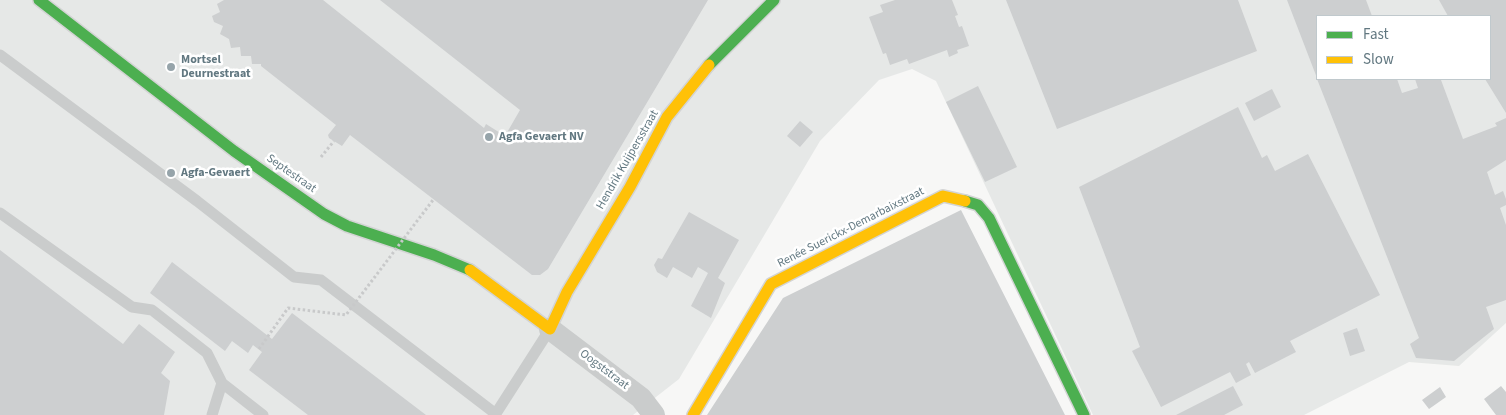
<!DOCTYPE html>
<meta charset="utf-8">
<style>
body{margin:0}
#map{position:relative;width:1506px;height:415px;overflow:hidden;background:#f7f7f6;font-family:"Source Sans 3",sans-serif}
canvas{display:block}
.legend{position:absolute;left:1316px;top:15px;width:175px;height:65px;box-sizing:border-box;background:#fff;border:1px solid #c0c9cd;margin:0;padding:6px 9px;list-style:none;font-size:15px;color:#627881}
.legend li{display:flex;align-items:center;gap:10px;height:25px}
.legend b{width:25px;border:1px solid #c0c9cd}
</style>
<div id="map">
<canvas width="1506" height="415"></canvas>
<ul class="legend">
<li><b style="height:6px;background:#4caf50"></b>Fast</li>
<li><b style="height:6px;background:#ffc107"></b>Slow</li>
</ul>
</div>
<script>
const c = document.querySelector('canvas').getContext('2d');
c.lineJoin = 'round';
function paint(path, color) { c.fillStyle = color; c.fill(path, 'evenodd'); }
const toPath = rows => new Path2D(rows.map(r => 'M' + r).join(''));
function stroke(path, color, width, dash) { c.strokeStyle = color; c.lineWidth = width; c.lineCap = dash ? 'butt' : 'round'; c.setLineDash(dash || []); c.stroke(path); }
function drawText(font, color, halo, rows, align = 'center') {
  c.font = font + ' "Source Sans 3",sans-serif'; c.lineWidth = 5; c.setLineDash([]); c.textBaseline = 'middle'; c.strokeStyle = halo; c.fillStyle = color; for (const [text, x, y, turn = 0] of rows) {
    c.save(); c.translate(x, y); c.rotate((+turn || 0) * Math.PI / 180); c.textAlign = isNaN(turn) ? turn : align; if (halo) c.strokeText(text, 0, 0); c.fillText(text, 0, 0); c.restore();
  }
}
paint(toPath([
 [0,0,1506,0,1506,323,1459,366,1409,362,1304,415,1093,415,936,81,912,69,879,80,820,141,679,379,633,415,0,415],
 [1317,16,1490,16,1490,79,1317,79]
]), '#e6e8e7');
paint(toPath([
 [224,0,323,0,484,128,486,124,505,136,520,110,380,0,708,0,548,269,540,275,532,275,350,135,342,146,329,138,328,135,336,125,261,66,261,64,252,64,251,56,241,56,240,47,231,48,229,39,220,34,223,26,214,22,212,16,220,12,217,4],
 [895,0,952,0,958,15,955,16,959,27,962,26,969,46,957,50,958,53,949,57,947,50,909,64,907,59,890,65,886,53,883,54,869,17,883,12,880,5],
 [1006,0,1238,0,1257,51,1057,129],
 [1287,0,1366,0,1372,16,1317,16,1317,78],
 [1439,0,1506,0,1506,113,1485,79,1490,79,1490,16,1448,16],
 [1317,79,1397,79,1402,93,1418,88,1415,79,1441,80,1463,139,1497,126,1495,123,1506,118,1506,160,1487,172,1495,195,1503,191,1506,199,1506,205,1500,208,1506,225,1506,300,1486,307,1494,329,1454,361,1416,358,1410,344,1419,338],
 [978,86,1017,167,985,182,946,102],
 [1272,89,1281,107,1254,121,1245,103],
 [1238,107,1262,158,1267,155,1275,171,1308,154,1380,295,1290,341,1296,352,1255,373,1249,362,1246,364,1251,375,1236,383,1230,372,1161,407,1132,351,1140,347,1079,187],
 [800,121,813,132,800,147,787,136],
 [961,210,1065,415,707,415,783,298],
 [689,212,739,240,718,278,725,283,711,318,691,306,708,273,698,267,692,278,673,267,667,278,657,272,654,265,658,258,662,259],
 [0,250,123,344,139,324,175,352,161,373,170,381,164,415,0,415],
 [172,262,272,339,292,313,426,415,308,415,249,370,262,352,253,345,248,353,232,341,225,351,150,293],
 [1357,328,1365,351,1350,356,1343,333],
 [1233,386,1243,405,1224,415,1176,415],
 [1501,386,1506,392,1506,415,1496,415,1484,399],
 [1440,387,1446,397,1429,409,1422,400]
]), '#cdcfd0');
const fast = toPath([
 [39,0,234,151,324,214,347,226,434,255,470,270],
 [709,65,774,0],
 [965,201,978,205,989,218,1084,415]
]);
const slow = toPath([
 [470,270,550,329,567,292,630,187,667,117,709,65],
 [693,415,771,284,943,196,965,201]
]);
stroke(fast, '#d3d4d4', 14);
stroke(slow, '#d3d4d4', 14);
stroke(toPath([
 [321,157,334,141]
]), '#c8c9ca', 3, [2.5, 2.5]);
stroke(toPath([
 [0,55,197,201,294,277,321,280,496,414],
 [0,213,132,307,152,310,207,353,222,383,263,415],
 [212,415,222,383],
 [495,415,550,329]
]), '#cacccc', 11);
stroke(toPath([
 [550,329,641,398,654,415]
]), '#cacccc', 22);
stroke(fast, '#4caf50', 11);
stroke(slow, '#ffc107', 11);
stroke(toPath([
 [259,349,288,308,346,315,433,200]
]), '#c8c9ca', 3, [2.5, 2.5]);
for (const [x, y, r, color] of [
 [171,67,5,"#96a4aa"],
 [489,137,5,"#96a4aa"],
 [171,173,5,"#96a4aa"]
]) { const dot = new Path2D(); dot.arc(x, y, r, 0, 2 * Math.PI); c.fillStyle = color; c.fill(dot); stroke(dot, '#fff', 2); }
drawText('bold 12px', '#627881', '#fff', [
 ["Mortsel",181,60],
 ["Deurnestraat",181,74],
 ["Agfa Gevaert NV",499,137],
 ["Agfa-Gevaert",181,173]
], 'left');
drawText('12px', '#627881', '#fff', [
 ["Hendrik Kuijpersstraat",628,160,-60],
 ["Septestraat",291,174,35],
 ["Renée Suerickx-Demarbaixstraat",851,228,-27],
 ["Oogststraat",604,370,37]
]);
</script>
